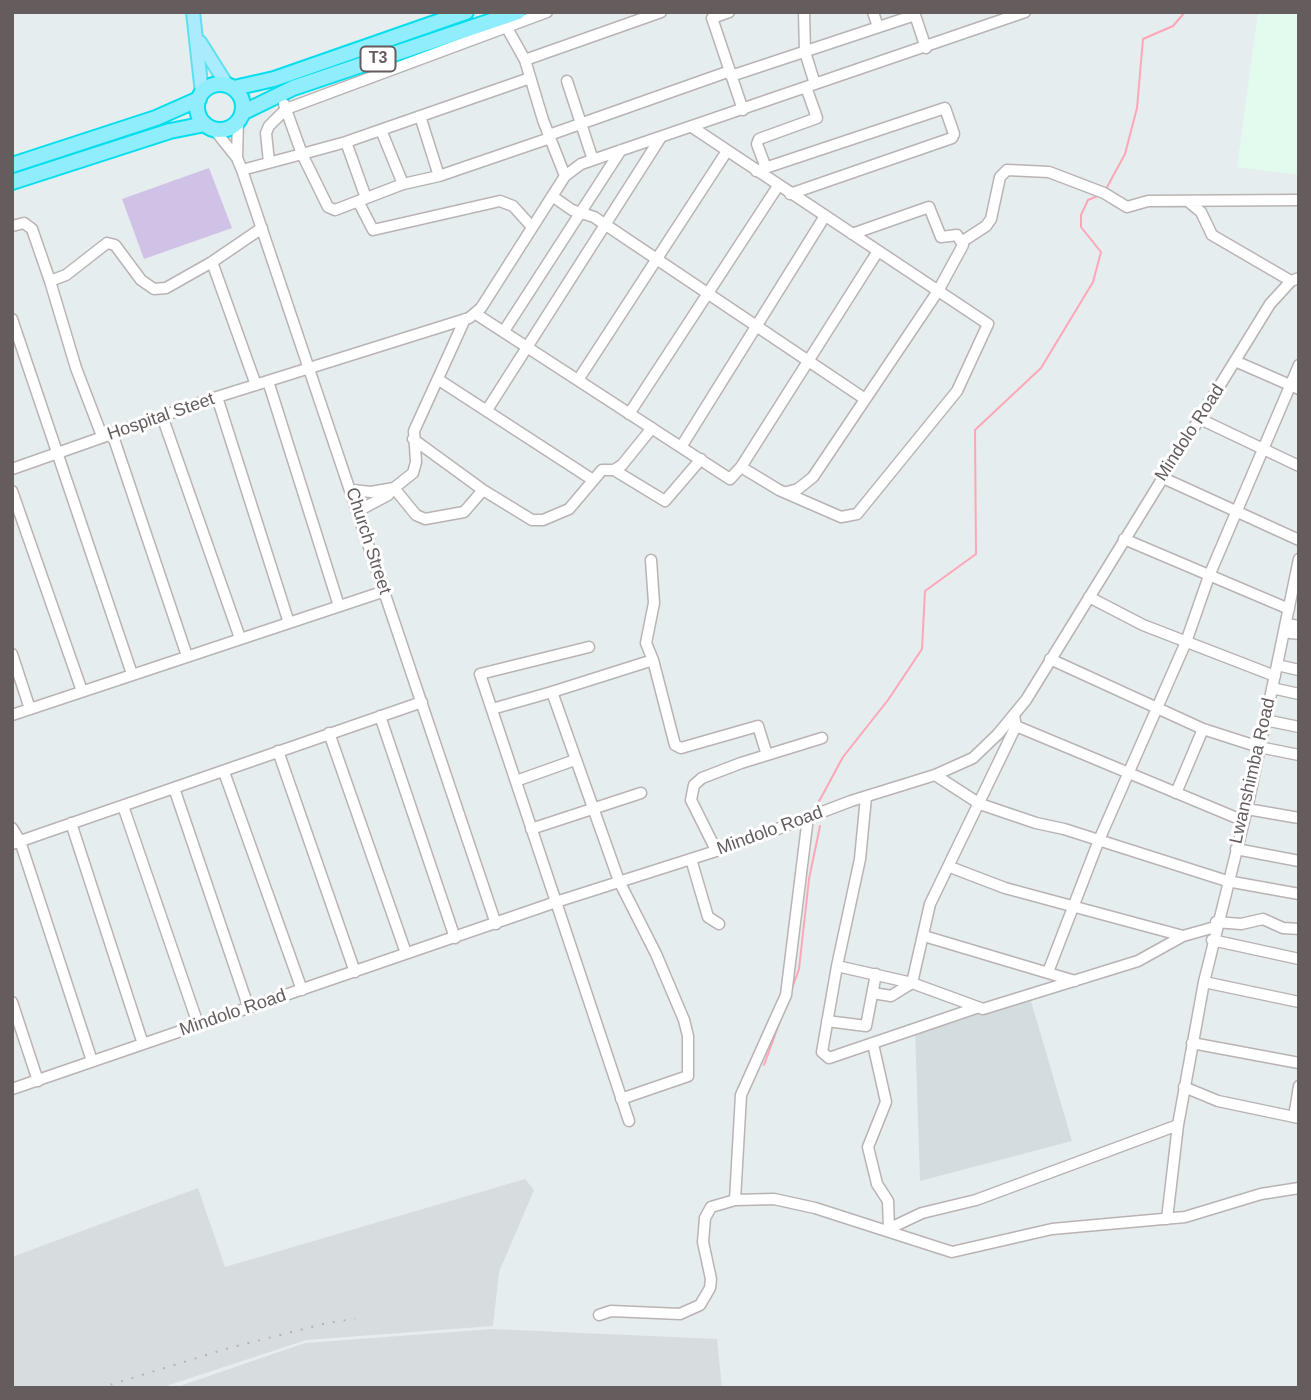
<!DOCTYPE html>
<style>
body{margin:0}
#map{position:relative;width:1311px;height:1400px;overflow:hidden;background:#e5edef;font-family:Arial,sans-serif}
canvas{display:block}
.frame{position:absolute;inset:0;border:14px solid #655d5d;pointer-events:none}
</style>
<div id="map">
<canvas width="1311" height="1400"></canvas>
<div class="frame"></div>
</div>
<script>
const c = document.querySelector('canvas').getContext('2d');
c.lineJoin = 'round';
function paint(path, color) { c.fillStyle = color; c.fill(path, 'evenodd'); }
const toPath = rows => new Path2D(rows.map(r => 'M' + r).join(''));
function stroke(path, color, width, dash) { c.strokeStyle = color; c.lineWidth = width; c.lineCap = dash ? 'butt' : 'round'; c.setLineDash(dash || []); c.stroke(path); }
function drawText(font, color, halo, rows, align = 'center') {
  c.font = font + ' Arial,sans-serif'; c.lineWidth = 6; c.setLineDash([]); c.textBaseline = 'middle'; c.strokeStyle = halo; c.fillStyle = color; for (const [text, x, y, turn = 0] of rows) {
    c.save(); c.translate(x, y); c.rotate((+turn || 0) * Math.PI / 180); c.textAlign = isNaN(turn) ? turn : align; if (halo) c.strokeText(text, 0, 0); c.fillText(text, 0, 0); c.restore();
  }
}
paint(toPath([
 [525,1179,534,1190,499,1272,493,1326,306,1340,160,1388,12,1388,12,1257,198,1188,225,1267],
 [492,1329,717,1339,722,1388,174,1388,305,1343]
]), '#d7ddde');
paint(toPath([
 [1031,1001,1072,1141,920,1181,915,1028]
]), '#d3dddf');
paint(toPath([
 [1258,12,1299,12,1299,175,1237,167]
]), '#e2fbee');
paint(toPath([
 [209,168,232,228,144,259,122,199]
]), '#d0c2e6');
stroke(toPath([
 [1106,189,1125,154,1137,108,1143,39,1173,26,1185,12],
 [816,807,843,757,888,700,922,649,925,591,976,554,975,430,1041,368,1093,282,1101,252,1081,227,1081,215,1088,200,1100,195],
 [791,991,799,969,809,879,820,826],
 [764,1065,783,1013]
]), '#fea6b6', 2);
const minor = toPath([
 [729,12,712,18,743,110],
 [804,12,805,52,815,84],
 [873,12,878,27],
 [914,12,926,48],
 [503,21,525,60],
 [731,76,915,15],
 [530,78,346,142,302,154,328,207,335,210,403,184,439,176,550,138],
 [567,81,593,160],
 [420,116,439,176],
 [213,128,237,158,242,170,496,924],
 [381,130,403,184],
 [549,135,730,71],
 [346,142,366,198],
 [237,158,238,120],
 [269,162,266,133,269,126,286,109,547,12],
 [766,168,757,144,759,139,817,118,806,87],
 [242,170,302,154,284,104],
 [756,171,945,108,954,134,952,138,790,194],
 [565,176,543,120,525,60,661,12],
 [552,196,572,210,594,217,865,399],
 [358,201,373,230,500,201,513,206,532,227],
 [1190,203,1201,212,1212,235,1291,281],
 [12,226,24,223,32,229,50,281],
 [963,241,986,226,991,219,1000,177,1007,170,1049,172,1104,193,1127,207,1148,201,1299,200],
 [212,262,262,228],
 [476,314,730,479,741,467,779,490,841,517,857,514,957,391,988,324,692,127],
 [12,319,132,674],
 [504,331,621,150],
 [1235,361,1299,389],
 [439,380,593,480],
 [578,380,727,151],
 [268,381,339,606],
 [217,397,289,623],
 [487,410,661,137],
 [629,414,778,186],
 [162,416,240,638],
 [1200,419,1299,466],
 [112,433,187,656],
 [102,436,76,368,50,281,66,275,107,243,115,245,141,280,154,289,166,288,212,262,256,385],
 [413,439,483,490,532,520,543,520,569,509,602,470,614,470,622,465,652,428],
 [681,447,825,216],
 [741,467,878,251],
 [12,469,217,397,469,318,481,308,565,176,581,164,1025,12],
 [614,470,665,501,701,459],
 [1161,477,1299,540],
 [394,488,416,515,425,519,464,512,483,490],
 [352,490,371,492,394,488,413,473,416,462,414,431,465,319],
 [12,491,82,691],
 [787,492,798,489,813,477,938,291,963,245,957,235,941,237,929,207,852,234],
 [358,511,388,495,394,488],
 [1124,539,1289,609],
 [1089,597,1143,625,1275,676],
 [1286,624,1299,626],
 [1284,632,1299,634],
 [589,647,480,674,629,1121],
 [12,654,30,709],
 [1050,659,1203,729,1259,747,1299,755],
 [653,660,675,745,681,748,758,726,767,755],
 [1277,665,1299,670],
 [1272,688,1299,694],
 [552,692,653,660,646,643,654,603,651,560],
 [492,709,552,692,619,881,656,954,684,1020,688,1036,688,1076,621,1099],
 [12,715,385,591],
 [380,716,455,938],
 [1265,720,1299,727],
 [1016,726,1244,821],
 [329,733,406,953],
 [278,751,355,972],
 [224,772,302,990],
 [935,775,980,804,1036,823,1064,829,1227,881,1299,894],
 [516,781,575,760],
 [174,788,248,1006],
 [1176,793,1203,729],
 [866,797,860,859,837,966,912,983,983,1009,1138,961,1183,936,1215,927],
 [123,806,198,1024],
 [1247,809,1299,818],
 [71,823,143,1044],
 [12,828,20,841,92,1061],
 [531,829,641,793],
 [12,844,422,702],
 [1236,849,1299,861],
 [716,850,691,800,694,785,702,778,741,763,822,738],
 [691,859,708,917,719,924],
 [950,867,1005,888,1183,936],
 [1216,922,1241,924,1263,919,1283,928,1299,929],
 [924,936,1075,981],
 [1212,940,1299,959],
 [837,966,822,1052,829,1058,976,1008],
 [1048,972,1099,840,1186,642,1209,576,1299,365],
 [1204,982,1299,1002],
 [873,993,891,996,912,983,930,904,1016,726,1014,716],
 [12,1002,38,1081],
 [827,1021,866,1026,876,974],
 [1192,1043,1299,1063],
 [873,1044,886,1102,868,1147,877,1184,888,1201,889,1229],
 [1184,1087,1218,1101,1299,1118],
 [12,1089,556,902,738,844,851,801,935,775,973,758,998,734,1026,700,1270,304,1291,281,1299,278],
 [1294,1117,1299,1086],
 [735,1200,741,1095,786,995,808,817],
 [1167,1219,1178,1125,1204,982,1247,809,1299,559],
 [886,1230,922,1213,976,1200,1178,1125],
 [599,1315,611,1311,680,1314,700,1305,710,1288,711,1279,703,1242,705,1218,711,1207,735,1200,774,1199,815,1208,952,1252,1052,1229,1185,1217,1261,1194,1299,1188]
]);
const major = toPath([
 [193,12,202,93],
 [200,42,227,85]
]);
const highway = toPath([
 '197 107a23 23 0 1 1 46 0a23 23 0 1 1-46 0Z',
 [234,88,274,79,466,12],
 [242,113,293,88,518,12],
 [12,165,156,118,199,99],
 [12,182,170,131,205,124]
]);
stroke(minor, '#bab3b2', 13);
stroke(major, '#5de0ef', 16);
stroke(highway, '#04dff0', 18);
stroke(minor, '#fff', 10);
stroke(major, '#abebfe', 12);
stroke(highway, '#90edfb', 14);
stroke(toPath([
 [100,1388,229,1348,327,1323,355,1319]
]), '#b5b3b3', 2, [2, 9]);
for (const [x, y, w] of [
 [378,59,35]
]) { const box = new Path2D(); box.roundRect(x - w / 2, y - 12.5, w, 25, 5); c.fillStyle = '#fff'; c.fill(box); stroke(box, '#655d5d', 2); }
drawText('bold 16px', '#655d5d', null, [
 ["T3",378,59]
]);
drawText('18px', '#655d5d', '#fff', [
 ["Hospital Steet",161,417,-19],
 ["Mindolo Road",1190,433,-57],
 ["Church Street",368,541,72],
 ["Lwanshimba Road",1253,771,-77],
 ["Mindolo Road",770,831,-20],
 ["Mindolo Road",233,1013,-19]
]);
</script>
